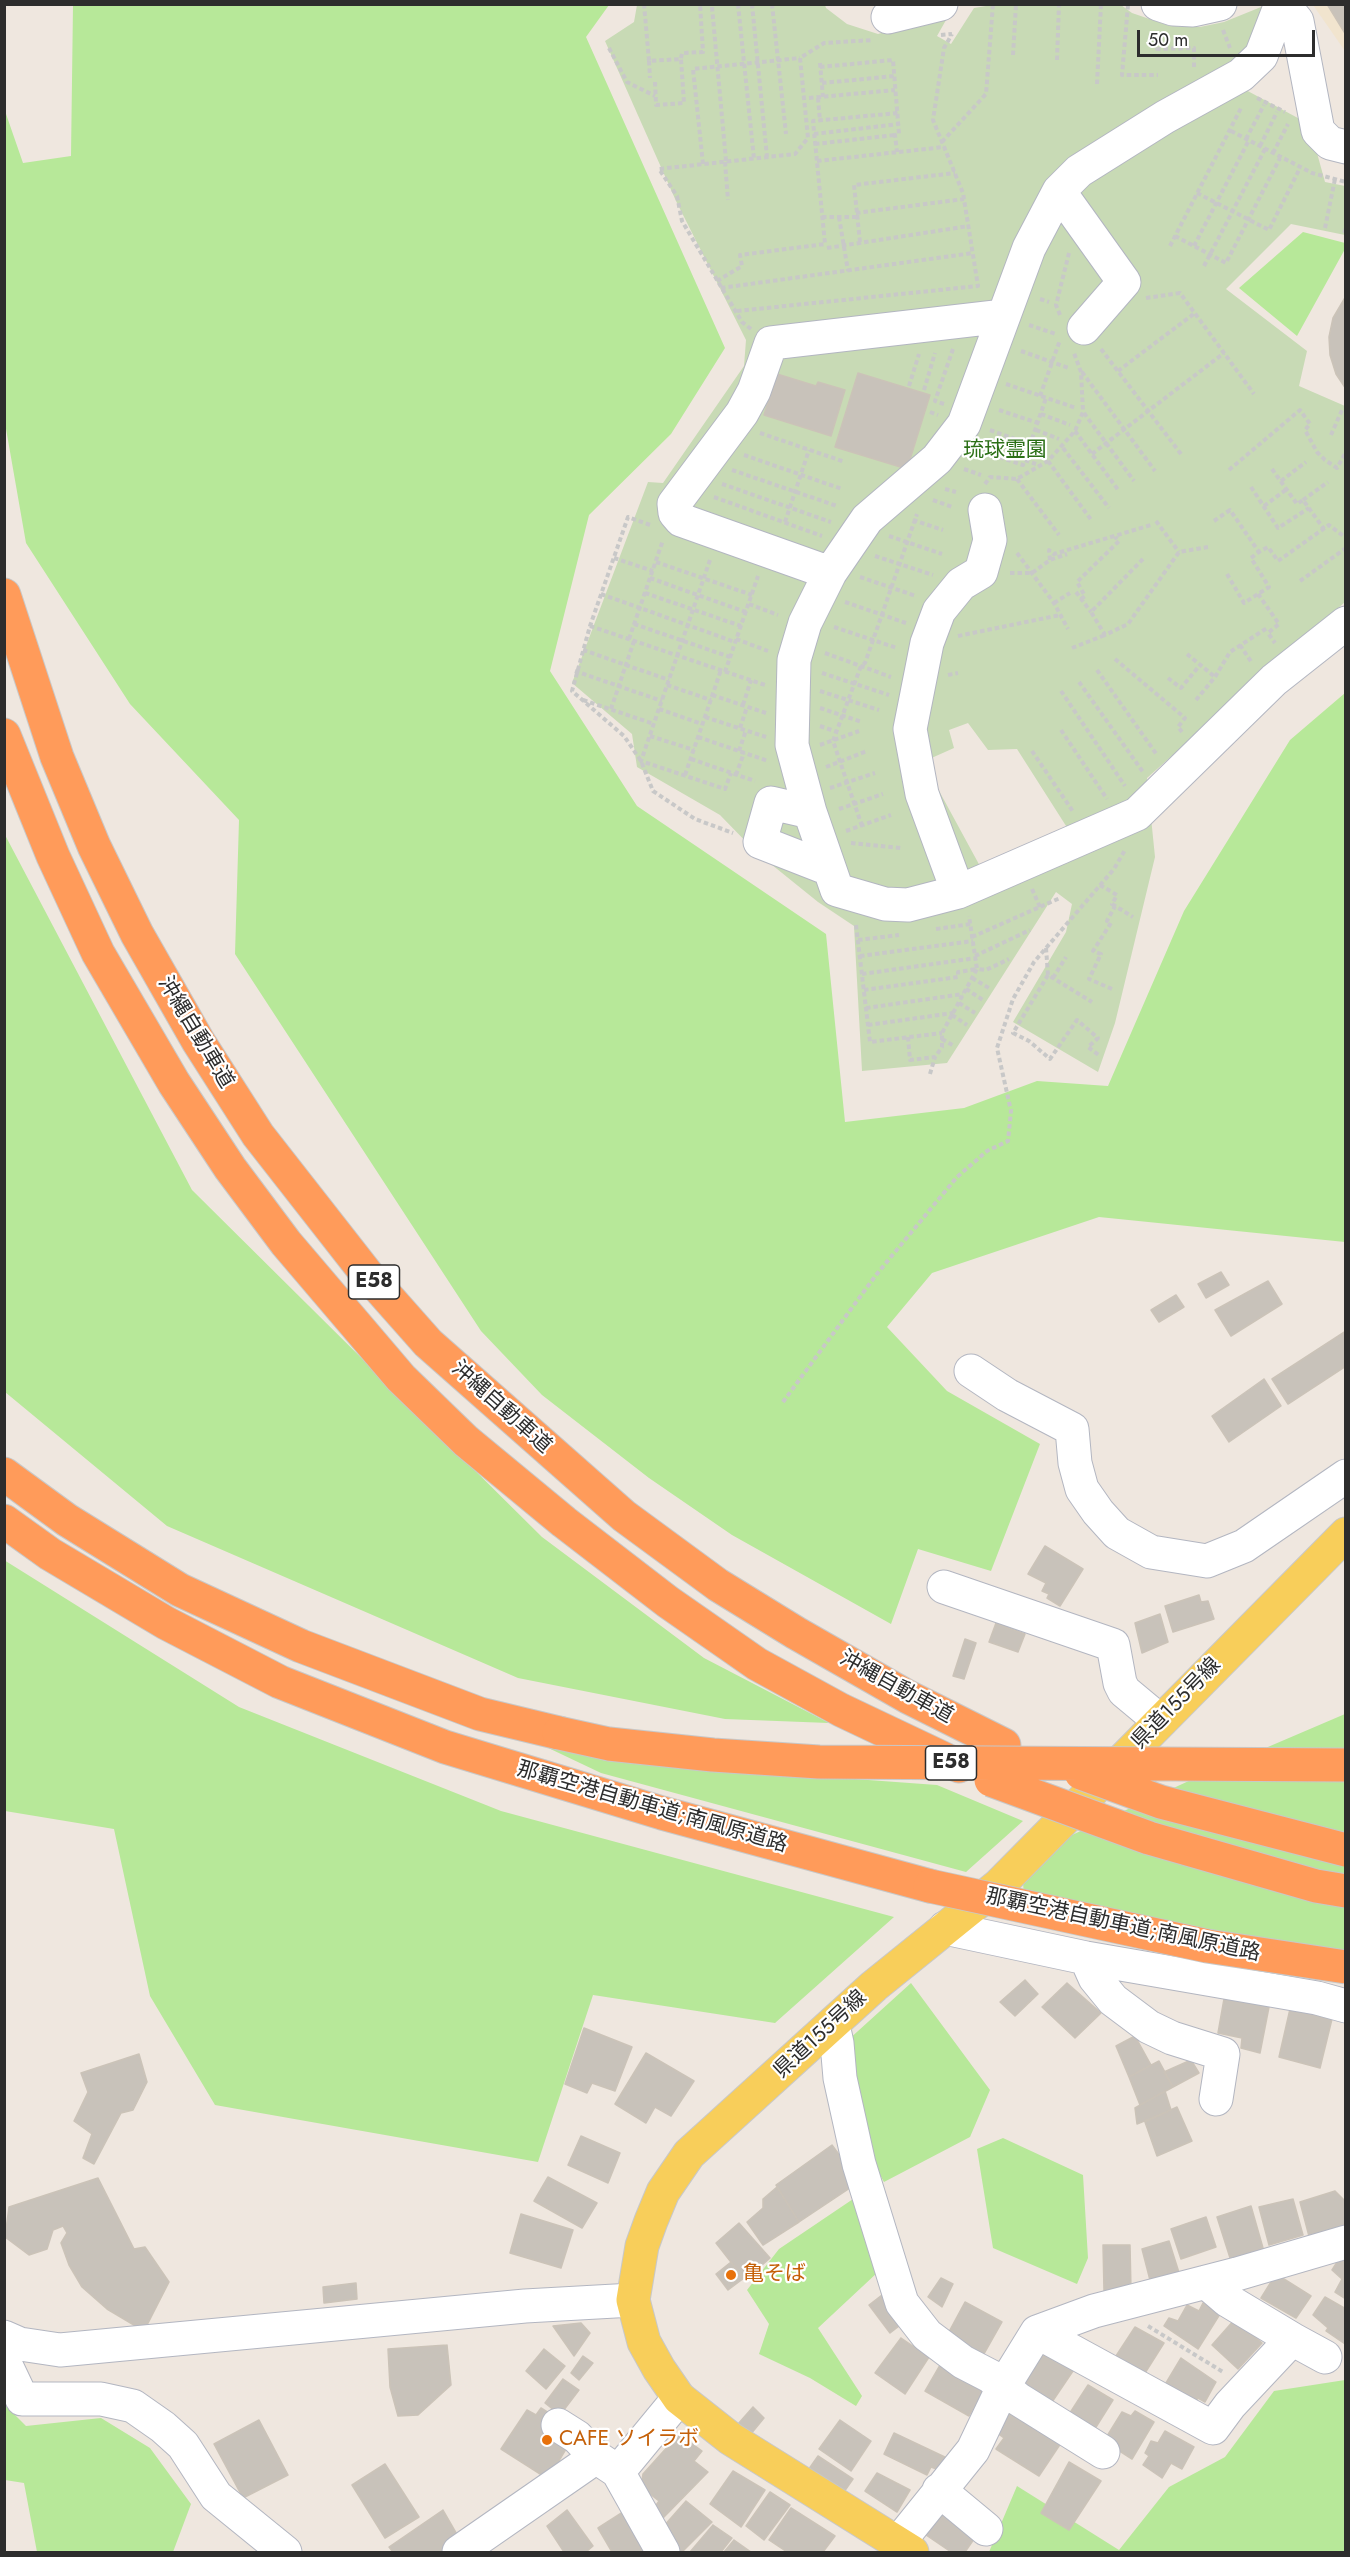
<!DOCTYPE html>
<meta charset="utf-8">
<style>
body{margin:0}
#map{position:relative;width:1350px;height:2557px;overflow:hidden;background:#efe7df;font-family:Jost,sans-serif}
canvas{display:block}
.frame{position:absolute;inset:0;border:6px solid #2d2d2d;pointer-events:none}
.scale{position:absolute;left:1137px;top:30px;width:178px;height:27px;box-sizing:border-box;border:3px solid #2d2d2d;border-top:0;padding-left:8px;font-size:18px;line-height:21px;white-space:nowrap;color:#2d2d2d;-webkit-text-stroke:4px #fff;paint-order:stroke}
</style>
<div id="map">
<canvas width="1350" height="2557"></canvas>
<div class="frame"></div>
<div class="scale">50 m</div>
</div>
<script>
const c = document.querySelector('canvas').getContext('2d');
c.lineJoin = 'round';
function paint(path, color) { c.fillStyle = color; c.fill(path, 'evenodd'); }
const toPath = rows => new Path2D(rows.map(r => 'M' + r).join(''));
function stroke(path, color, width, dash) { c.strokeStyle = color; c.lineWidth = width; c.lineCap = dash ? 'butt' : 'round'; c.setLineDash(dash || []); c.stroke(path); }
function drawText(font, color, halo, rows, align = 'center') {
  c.font = font + ' Jost,"Noto Sans JP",sans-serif'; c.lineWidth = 4.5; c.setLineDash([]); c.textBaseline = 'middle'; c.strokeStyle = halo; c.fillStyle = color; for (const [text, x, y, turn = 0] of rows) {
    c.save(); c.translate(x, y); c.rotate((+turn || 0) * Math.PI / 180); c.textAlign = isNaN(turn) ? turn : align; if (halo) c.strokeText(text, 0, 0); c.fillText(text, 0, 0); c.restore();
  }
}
paint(toPath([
 [1313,5,1345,5,1345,129,1345,51]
]), '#f1e4ce');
paint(toPath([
 [73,5,609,5,586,37,725,348,671,434,589,515,550,671,637,806,826,934,845,1122,964,1108,1037,1081,1108,1086,1184,911,1290,740,1345,693,1345,1242,1099,1217,932,1273,887,1327,947,1391,1040,1444,991,1571,918,1549,891,1624,732,1535,649,1478,542,1395,481,1331,235,954,239,820,130,704,26,543,5,423,5,111,23,163,71,156],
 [1303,232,1345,243,1345,249,1297,336,1239,288],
 [4,833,192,1190,542,1537,704,1658,829,1723,725,1719,518,1678,167,1526,5,1392],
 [4,1560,239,1707,501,1811,894,1917,775,2023,593,1995,538,2162,215,2105,150,1996,114,1829,5,1811],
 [1345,1714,1345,1979,1025,1923,1023,1880,1072,1835,1193,1779],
 [542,1745,607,1761,937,1785,1023,1821,966,1872,601,1773],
 [911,1983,990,2090,970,2137,884,2182,862,2143,847,2041],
 [1003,2138,1083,2175,1088,2258,1077,2284,993,2248,977,2149],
 [859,2195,878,2272,818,2328,862,2396,856,2406,810,2378,759,2354,769,2324,747,2290,779,2249],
 [1345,2380,1345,2552,989,2552,1017,2486,1119,2550,1169,2487,1225,2457,1274,2391],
 [5,2405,26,2426,101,2418,150,2448,191,2504,173,2552,37,2552,24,2483,5,2480]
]), '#b7e899');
paint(toPath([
 [637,5,825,5,826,8,847,24,878,34,950,13,937,36,951,44,974,8,992,5,1121,5,1132,13,1170,26,1200,27,1224,22,1266,5,1244,89,1309,124,1325,182,1345,186,1345,235,1291,224,1226,289,1307,351,1299,386,1345,406,1345,602,1147,778,1155,857,1115,1023,1098,1072,1013,1022,1066,932,1072,904,1056,892,947,1063,862,1071,854,926,818,902,756,852,720,815,637,767,632,734,572,683,648,482,663,483,744,366,746,340,676,201,605,41,634,22],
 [968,723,988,750,1017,749,1068,829,981,868,925,765,927,760,954,748,949,730]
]), '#c8dab5');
const building = toPath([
 [1327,4,1346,4,1346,35,1327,4],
 [1346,296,1346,389,1336,374,1330,355,1329,337,1333,318,1346,296],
 [858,373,930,395,907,469,835,447,858,373],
 [777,374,816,386,818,382,845,390,831,436,764,415,777,374],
 [1221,1272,1229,1285,1206,1298,1198,1284,1221,1272],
 [1268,1281,1282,1304,1231,1336,1215,1310,1268,1281],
 [1176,1295,1184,1307,1159,1322,1151,1310,1176,1295],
 [1346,1331,1346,1366,1288,1404,1272,1379,1346,1331],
 [1264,1379,1281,1406,1229,1442,1212,1416,1264,1379],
 [1045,1546,1083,1569,1060,1606,1047,1598,1049,1594,1042,1591,1046,1583,1028,1574,1045,1546],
 [1199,1595,1201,1602,1208,1601,1214,1619,1173,1632,1165,1606,1199,1595],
 [1160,1614,1168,1642,1142,1653,1135,1623,1160,1614],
 [996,1623,1025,1634,1018,1652,989,1642,996,1623],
 [965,1639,976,1643,964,1679,953,1676,965,1639],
 [1025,1980,1038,1994,1015,2016,1000,2002,1025,1980],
 [1067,1983,1101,2013,1075,2038,1042,2007,1067,1983],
 [1224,1999,1269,2007,1260,2053,1241,2048,1242,2038,1218,2033,1224,1999],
 [1290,2009,1332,2019,1320,2068,1279,2057,1290,2009],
 [584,2028,632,2047,615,2091,592,2083,587,2093,565,2084,584,2028],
 [1135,2036,1151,2065,1129,2077,1116,2046,1135,2036],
 [646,2053,694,2081,671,2116,655,2107,646,2123,615,2104,646,2053],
 [139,2054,147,2082,133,2110,121,2113,94,2164,83,2158,92,2134,74,2121,88,2092,81,2073,139,2054],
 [1191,2060,1199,2073,1173,2087,1164,2072,1191,2060],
 [1159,2061,1173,2087,1140,2105,1129,2077,1159,2061],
 [1165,2091,1171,2110,1137,2124,1135,2108,1165,2091],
 [1177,2107,1192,2141,1157,2156,1145,2122,1177,2107],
 [581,2136,620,2153,608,2183,568,2165,581,2136],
 [832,2145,859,2182,799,2222,776,2185,832,2145],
 [548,2177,597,2203,582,2228,534,2201,548,2177],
 [98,2178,134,2249,145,2247,169,2282,144,2331,107,2309,82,2287,69,2265,61,2243,67,2233,63,2226,53,2230,47,2249,29,2255,5,2237,9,2207,98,2178],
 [777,2187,799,2222,763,2245,747,2222,763,2208,763,2199,777,2187],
 [1335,2191,1346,2202,1346,2231,1310,2240,1300,2202,1335,2191],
 [1293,2199,1303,2235,1269,2245,1259,2207,1293,2199],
 [1251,2206,1263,2248,1231,2261,1217,2217,1251,2206],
 [521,2214,573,2230,561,2268,510,2253,521,2214],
 [1206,2217,1216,2247,1181,2259,1171,2229,1206,2217],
 [739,2223,770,2258,745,2280,716,2243,739,2223],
 [1169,2241,1181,2279,1152,2288,1142,2249,1169,2241],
 [1103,2245,1130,2245,1131,2290,1104,2291,1103,2245],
 [1341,2256,1346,2259,1346,2299,1335,2292,1342,2279,1332,2270,1341,2256],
 [731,2262,744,2278,728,2290,716,2274,731,2262],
 [1276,2274,1311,2296,1296,2318,1261,2298,1276,2274],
 [941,2278,953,2284,942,2307,928,2297,941,2278],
 [356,2283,357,2299,324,2303,323,2287,356,2283],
 [882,2295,903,2323,890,2333,869,2305,882,2295],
 [1325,2297,1346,2309,1345,2344,1326,2331,1328,2328,1313,2315,1325,2297],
 [965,2302,1002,2322,980,2361,944,2341,965,2302],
 [1203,2303,1220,2314,1198,2349,1164,2326,1169,2318,1178,2321,1187,2305,1199,2311,1203,2303],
 [1235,2319,1262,2343,1238,2369,1212,2345,1235,2319],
 [581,2323,590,2333,574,2356,553,2326,581,2323],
 [1135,2327,1164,2343,1145,2373,1116,2356,1135,2327],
 [901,2338,929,2357,905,2394,875,2373,901,2338],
 [447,2345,451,2385,418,2415,398,2416,390,2387,388,2349,447,2345],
 [544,2349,565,2366,546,2389,526,2371,544,2349],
 [1050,2354,1075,2368,1052,2402,1018,2381,1029,2360,1050,2354],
 [583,2356,593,2363,579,2380,571,2373,583,2356],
 [1181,2358,1216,2382,1205,2402,1198,2398,1194,2403,1166,2383,1181,2358],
 [940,2365,984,2390,969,2416,925,2391,940,2365],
 [563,2379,579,2390,560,2415,545,2403,563,2379],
 [1088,2385,1113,2400,1091,2435,1066,2419,1088,2385],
 [1008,2405,1063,2440,1039,2476,996,2449,1004,2438,993,2430,1008,2405],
 [753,2407,764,2418,750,2435,738,2424,753,2407],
 [541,2408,552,2415,566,2449,548,2479,501,2449,527,2410,536,2415,541,2408],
 [1135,2411,1154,2422,1132,2459,1104,2441,1122,2412,1131,2416,1135,2411],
 [259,2420,288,2475,243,2498,214,2444,259,2420],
 [840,2420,871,2441,851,2471,819,2449,840,2420],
 [1165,2431,1194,2447,1182,2469,1171,2463,1162,2478,1143,2465,1149,2456,1145,2453,1151,2441,1158,2443,1165,2431],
 [894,2433,949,2459,942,2471,931,2467,927,2475,884,2454,894,2433],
 [679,2434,702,2451,694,2461,708,2472,663,2518,654,2508,659,2501,641,2487,643,2474,679,2434],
 [818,2456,853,2479,839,2499,804,2476,818,2456],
 [1069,2462,1101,2481,1069,2530,1041,2513,1069,2462],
 [385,2464,419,2517,385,2538,352,2485,385,2464],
 [733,2471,765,2490,741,2527,710,2504,733,2471],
 [877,2473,910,2490,897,2512,865,2491,877,2473],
 [770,2492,790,2505,764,2540,746,2526,770,2492],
 [686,2501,712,2522,682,2552,670,2544,663,2527,686,2501],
 [948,2506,981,2529,965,2552,951,2552,926,2535,948,2506],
 [791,2508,835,2536,823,2552,787,2552,769,2540,791,2508],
 [443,2510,462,2543,448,2552,393,2552,389,2547,443,2510],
 [567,2510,593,2546,586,2552,564,2552,547,2526,567,2510],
 [623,2512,643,2550,638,2552,612,2552,598,2528,623,2512],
 [713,2525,732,2538,721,2552,690,2552,713,2525],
 [734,2540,751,2552,724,2552,734,2540]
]);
paint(building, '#c8c2ba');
stroke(building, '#cbc3b8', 1.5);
const minor = toPath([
 [1158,4,1173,9,1193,10,1220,4],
 [1281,4,1261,56,1241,75,1165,117,1079,171,1059,191,1029,248,964,424,937,459,867,519,830,573,805,623,794,660,792,745,810,812,837,890,885,904,908,905,958,892,1137,814,1274,680,1346,623],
 [1283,4,1297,21,1318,131,1330,143,1346,147],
 [888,17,941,4],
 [1059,191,1124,282,1084,328],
 [830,573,681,520,675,513,674,504,742,413,754,391,771,343,1004,316],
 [810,812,771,803,760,842,829,869],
 [958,892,922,794,910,729,927,643,939,611,961,584,981,572,990,540,985,510],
 [971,1371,1007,1395,1072,1429,1075,1463,1082,1489,1098,1512,1117,1533,1151,1552,1207,1561,1244,1546,1346,1476],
 [944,1587,1113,1645,1120,1683,1124,1691,1160,1721],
 [945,1928,1086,1958,1317,1998,1346,2006],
 [1086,1958,1095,1978,1113,2000,1149,2027,1172,2038,1223,2054,1216,2099],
 [833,2025,837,2043,840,2078,859,2164,902,2303,927,2335,963,2362,990,2376,1018,2399,1103,2452],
 [1037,2332,1213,2428,1230,2405,1292,2339,1227,2300,1206,2282],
 [4,2337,20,2344,60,2350,525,2306,633,2300],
 [1292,2339,1325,2357],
 [4,2361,22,2399,101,2399,133,2406,163,2427,183,2445,216,2496,285,2552],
 [558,2425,577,2437,596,2457,614,2469],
 [939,2490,986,2529],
 [898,2543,973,2450,1003,2387,1037,2332,1094,2311,1237,2274,1346,2242],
 [459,2552,596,2457],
 [663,2552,618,2472,679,2398]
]);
const major = toPath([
 [912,2552,731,2439,679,2398,659,2369,644,2342,633,2300,642,2246,651,2221,663,2192,689,2154,874,1986,999,1885,1346,1534]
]);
const highway = toPath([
 [4,595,57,757,94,846,137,934,198,1041,258,1135,366,1273,428,1343,624,1516,718,1585,796,1633,908,1697,1004,1745],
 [4,735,53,856,98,953,174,1083,230,1168,286,1243,401,1378,466,1441,564,1522,668,1602,757,1664,841,1710,959,1766],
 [4,1474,67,1520,180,1590,301,1646,480,1714,559,1733],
 [4,1521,50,1554,166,1623,280,1682,445,1747,662,1813,930,1886]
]);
stroke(minor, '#b3b6c1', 35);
stroke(major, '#c8c8c8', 35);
stroke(highway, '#c8c8c8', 35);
stroke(toPath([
 [644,4,649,61,681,59,682,53,703,52,700,4],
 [738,4,754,159],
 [752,4,767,157],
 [772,4,786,134],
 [1128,5,1122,75,1158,75],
 [712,7,726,161],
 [1223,30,1230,48],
 [1158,33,1157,49,1194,48,1194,68],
 [941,35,952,34],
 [609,48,627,82,655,96],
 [1013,55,1016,4],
 [1057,60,1059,4],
 [649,61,650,78],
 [820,63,823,97],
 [820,67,893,60,899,134,895,135,897,152],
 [655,82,656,105,684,103,681,59],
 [822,83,895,76],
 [1097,84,1101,4],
 [809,98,895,90],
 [818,98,820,121],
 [1257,98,1285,112],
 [1231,131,1312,173,1346,182],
 [814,134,899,124],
 [1246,139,1264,105],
 [942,142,986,94,993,4],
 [815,144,895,135],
 [1260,146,1277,112],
 [1273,153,1288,124],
 [817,161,944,147],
 [725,162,728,200],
 [703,164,693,69,800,58],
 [1197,193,1269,230,1300,168],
 [856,213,964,199],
 [822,217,857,217],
 [839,217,848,271],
 [1325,228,1335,179],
 [1344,233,1346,228],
 [1175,236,1226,263,1280,158],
 [860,242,854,185,955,173],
 [1170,246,1241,108],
 [1194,246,1249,140],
 [827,248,969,226],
 [1204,266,1265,149],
 [717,281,742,266,740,255,825,244,813,121,898,113],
 [721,288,973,253],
 [1146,298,1180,293,1254,394],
 [1040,299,1049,302],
 [737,311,978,286,963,193,933,120,944,48,952,34],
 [1060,315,1056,305,1069,253],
 [1029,325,1056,334],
 [751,329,742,322,682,221,677,196,659,169,795,154,808,138,800,58,824,43,873,40],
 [1101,349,1181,454],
 [1021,351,1069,368],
 [1118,371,1195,313],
 [1082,372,1155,471],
 [1006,384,1076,408],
 [909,386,919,354],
 [924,390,935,353],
 [1040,396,1060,340],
 [944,404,935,401,953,349],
 [999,410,1038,423],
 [930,412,938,415],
 [1084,413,1134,481],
 [1041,414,1070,425],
 [990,430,1046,450],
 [1036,430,1059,439],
 [1075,431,1119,491],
 [760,433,845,462],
 [1331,435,1342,410,1346,411],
 [1063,448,1109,508],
 [978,450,1023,465,1046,398],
 [1092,454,1224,353],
 [744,455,842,489],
 [1025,460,1036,464],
 [1048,461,1092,521],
 [964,469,981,475],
 [1272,469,1297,504,1303,500,1324,529],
 [732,470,837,506],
 [1229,470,1300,410,1310,424,1305,430,1317,452,1325,460,1337,468,1346,452],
 [1017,479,1059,535],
 [1281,481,1306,462],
 [722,484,831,522],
 [985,484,990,477,1017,479,1048,461,1075,431,1083,412,1081,372,1074,353],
 [1251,487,1278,528,1309,508],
 [945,489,956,492],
 [714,497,822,536],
 [933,500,952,507],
 [1303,500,1328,482],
 [1264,506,1287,489],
 [913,520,943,530],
 [1156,521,1179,552],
 [1214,521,1230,510,1259,552],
 [785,522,809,450],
 [650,525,628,517,590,626,572,691,624,736,641,761,653,791,695,819,733,833],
 [889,536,942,554],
 [1017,553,1054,603,1068,629],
 [875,556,933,575],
 [614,558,653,571],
 [1143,559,1091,612,1105,635,1128,624,1179,552,1208,547],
 [710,560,641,761,725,789,731,773],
 [1050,560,1049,550,1054,554,1151,525],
 [656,562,752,595],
 [1010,573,1032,573,1050,560,1067,554],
 [1227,574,1244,603,1269,587,1251,558,1259,552,1268,547,1278,561,1329,525,1346,538],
 [860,577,916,596],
 [650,578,746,612],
 [1300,581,1346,548],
 [1076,592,1091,612],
 [645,593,741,626],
 [601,594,735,642],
 [1258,594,1279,624,1268,633,1275,643],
 [1081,599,1085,596,1077,582,1119,541,1115,537],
 [845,602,906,623],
 [1054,603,1070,593],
 [749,604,778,615],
 [634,624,730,657],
 [590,626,765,685],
 [834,627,897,648],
 [958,636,1060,615],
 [629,639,663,540],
 [736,639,768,651],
 [1240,645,1252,663],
 [1072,648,1105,635],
 [583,650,669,680],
 [825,653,891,677],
 [1187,654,1215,677],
 [1115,659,1185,718,1178,727,1182,732],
 [1097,670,1157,755],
 [575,671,662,701],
 [725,672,758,576],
 [822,673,889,695],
 [948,675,958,673],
 [1168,678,1181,688,1200,665],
 [1079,682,1143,772],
 [667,685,711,700],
 [820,691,879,710],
 [1061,691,1125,786],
 [712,695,766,713],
 [583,700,654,724],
 [1196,700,1215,677,1230,652,1267,628],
 [743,705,751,680],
 [820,708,862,722],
 [611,709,634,641],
 [659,709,702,724],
 [705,717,766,737],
 [820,726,837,732],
 [740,728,747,707],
 [1061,730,1107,799],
 [650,736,694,750],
 [698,737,768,761],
 [820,745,859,731],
 [739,751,746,730],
 [1032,751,1074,813],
 [691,759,755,781],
 [826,767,867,751],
 [685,775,721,670],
 [736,775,744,753],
 [830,788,875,773],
 [839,809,883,794],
 [862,826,833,741,861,666,865,663,917,514],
 [846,831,891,815],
 [851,843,901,848],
 [1100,885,1117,895,1112,904,1133,917],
 [1032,889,1040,907],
 [856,925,870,1042,942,1033],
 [936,929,971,924],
 [972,937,1060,898],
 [858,940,899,935],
 [1046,948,1048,975,1092,1002],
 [860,956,973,941],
 [975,956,1030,930],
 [862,974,976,958],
 [1048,975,1013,1033,1029,1041,1050,1059,1077,1020,1098,1038,1088,1047,1100,1056],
 [972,978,989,988],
 [1053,978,1066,957],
 [966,989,983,1000],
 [1112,989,1089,979,1101,954,1093,951,1111,923,1107,921,1115,906],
 [864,990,958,977,958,972,977,969,969,916],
 [959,1003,975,1013],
 [866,1008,963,994],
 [952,1015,967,1025],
 [868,1025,953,1013],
 [908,1037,910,1060,935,1057,942,1047,942,1033,977,969,986,970,1009,959],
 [942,1039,954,1046],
 [930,1074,935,1057],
 [783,1402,876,1275,957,1177,987,1151,1008,1141,1011,1111,997,1048,1013,999,1034,962,1114,869,1125,850],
 [1148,2326,1223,2372]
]), '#c8c8c8', 4, [4.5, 3]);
stroke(minor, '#fff', 33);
stroke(major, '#f8ce5a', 33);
stroke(highway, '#ff9b5a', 33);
const highwayBridge = toPath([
 [559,1733,609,1744,713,1755,819,1762,1346,1765],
 [1081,1773,1161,1802,1346,1850],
 [991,1780,1149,1838,1316,1886,1346,1891],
 [930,1886,1207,1946,1346,1967]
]);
stroke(highwayBridge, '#c8c8c8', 35, []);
stroke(highwayBridge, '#ff9b5a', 33);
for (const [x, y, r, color] of [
 [731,2275,6,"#e8710a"],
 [547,2440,6,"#e8710a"]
]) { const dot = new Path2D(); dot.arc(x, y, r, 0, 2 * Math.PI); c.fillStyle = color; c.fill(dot); stroke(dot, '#fff', 2); }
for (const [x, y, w] of [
 [374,1282,51],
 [951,1763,51]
]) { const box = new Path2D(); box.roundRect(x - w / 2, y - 17, w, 34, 4.5); c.fillStyle = '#fff'; c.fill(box); stroke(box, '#2d2d2d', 1.5); }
drawText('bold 20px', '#2d2d2d', null, [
 ["E58",374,1282],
 ["E58",951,1763]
]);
drawText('21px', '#2c7017', '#fff', [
 ["琉球霊園",1005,451]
]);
drawText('21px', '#2d2d2d', '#fff', [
 ["沖縄自動車道",195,1033,59],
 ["沖縄自動車道",501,1408,42],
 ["沖縄自動車道",896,1688,29],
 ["県道155号線",1177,1704,-46],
 ["那覇空港自動車道;南風原道路",652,1808,16],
 ["那覇空港自動車道;南風原道路",1123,1926,12],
 ["県道155号線",821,2035,-43]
]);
drawText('21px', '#c56008', '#fff', [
 ["亀そば",743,2275],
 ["CAFE ソイラボ",559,2440]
], 'left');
</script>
